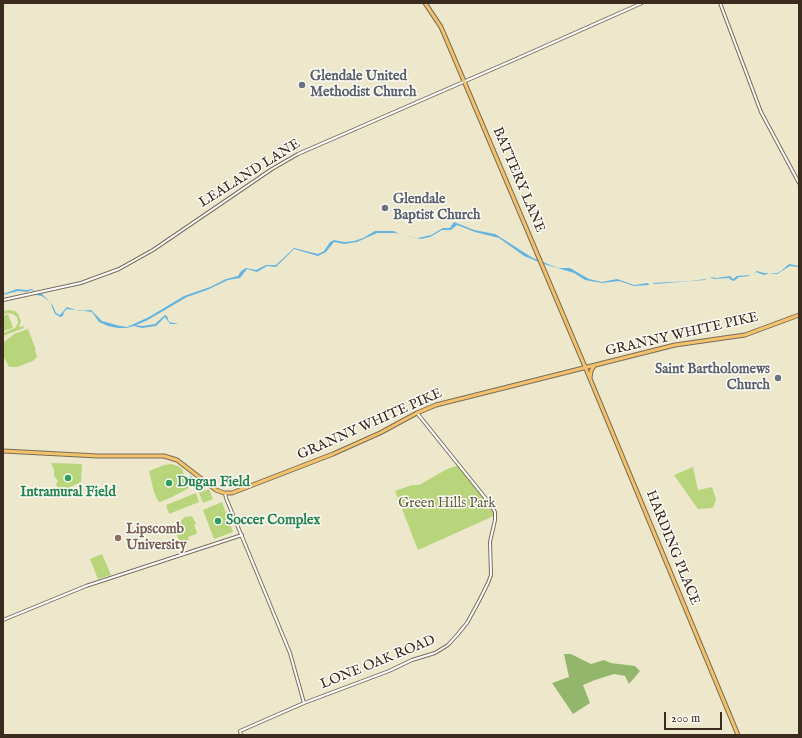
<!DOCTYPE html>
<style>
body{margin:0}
#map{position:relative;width:802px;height:738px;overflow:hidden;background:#ede8cc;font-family:"IM FELL English",serif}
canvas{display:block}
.frame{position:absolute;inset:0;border:4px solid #3b2a1e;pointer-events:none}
.scale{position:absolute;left:664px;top:712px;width:58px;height:18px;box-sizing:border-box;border:2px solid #3b2a1e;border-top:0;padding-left:5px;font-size:12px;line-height:14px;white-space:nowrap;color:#3b2a1e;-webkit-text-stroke:3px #fdfcf7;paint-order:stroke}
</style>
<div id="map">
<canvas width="802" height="738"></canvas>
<div class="frame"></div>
<div class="scale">200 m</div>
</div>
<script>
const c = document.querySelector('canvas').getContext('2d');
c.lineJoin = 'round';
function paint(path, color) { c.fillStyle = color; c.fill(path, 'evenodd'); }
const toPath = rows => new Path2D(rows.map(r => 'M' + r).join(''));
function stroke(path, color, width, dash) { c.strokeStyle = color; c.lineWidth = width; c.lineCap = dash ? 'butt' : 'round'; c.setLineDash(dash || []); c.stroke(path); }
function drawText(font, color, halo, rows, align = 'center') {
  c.font = font + ' "IM FELL English",serif'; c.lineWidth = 3; c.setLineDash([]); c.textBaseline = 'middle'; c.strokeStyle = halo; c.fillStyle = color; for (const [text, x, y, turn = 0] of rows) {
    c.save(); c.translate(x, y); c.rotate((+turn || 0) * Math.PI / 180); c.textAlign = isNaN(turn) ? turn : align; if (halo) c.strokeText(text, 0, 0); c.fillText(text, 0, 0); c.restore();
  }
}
paint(toPath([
 [9,310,15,311,18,314,21,321,19,327,24,326,24,328,3,336,3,333,15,328,18,323,17,317,13,314,8,313,3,314,3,311],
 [8,314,13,328,3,331,3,316],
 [28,329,36,350,35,350,37,357,33,361,17,367,9,367,3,355,3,343,14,334],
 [51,463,82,464,81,482,66,489,64,488,58,490,56,484,58,481,54,476,54,470],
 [171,464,178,466,182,469,189,488,172,497,160,502,158,501,154,492,149,471,164,465],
 [459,465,491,505,496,515,418,550,395,491,412,485,419,485,447,469],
 [693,467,698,490,712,487,716,499,713,508,698,509,674,475],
 [209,489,213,499,203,503,199,493],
 [196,493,199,502,169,514,166,505],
 [222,502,233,532,214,539,203,510],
 [192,516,196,524,194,525,197,532,196,534,188,537,189,540,178,544,177,542,179,540,176,533,177,524,185,517],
 [102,554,111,575,98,579,90,559]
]), '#b8d57b');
paint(toPath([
 [564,654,571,654,591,664,604,660,611,663,635,666,640,671,629,684,625,676,614,674,595,680,583,685,590,703,573,714,552,683,569,677]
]), '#92b66b');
paint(toPath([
 [454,222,474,230,495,234,533,258,558,268,570,268,589,279,602,282,617,279,634,285,648,283,649,285,634,286,619,281,602,283,585,280,574,273,544,264,524,256,499,238,475,232,457,225,451,230,442,230,430,237,421,239,395,233,377,233,357,242,344,244,334,242,326,252,318,256,294,249,276,267,267,266,257,272,247,269,240,278,228,280,207,290,187,297,146,321,136,325,142,326,155,324,165,315,167,316,169,322,179,324,170,324,165,317,156,326,142,328,134,326,126,328,118,328,108,326,99,322,92,312,67,309,64,312,63,316,60,317,55,314,50,302,42,296,36,295,32,290,26,292,18,291,3,295,3,294,17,289,26,290,32,289,37,294,42,294,48,300,53,306,56,313,60,315,67,307,79,311,91,310,102,321,120,326,127,327,149,317,184,296,210,287,226,279,238,276,241,271,246,268,256,270,266,265,276,265,294,248,318,254,324,251,330,242,334,240,344,242,354,241,363,238,375,231,394,231,399,234,418,238,431,235,443,228,450,228],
 [789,264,799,266,799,267,790,266,777,274,769,273,764,275,756,272,752,274,757,271,764,273,777,273,781,271],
 [749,275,749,276,739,277,734,281,731,280,729,278,714,279,709,277,705,280,692,281,655,284,652,283,690,281,706,279,709,277,717,278,730,276,733,279,737,276],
 [190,476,191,476,201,484,204,488,198,490,194,488,191,483]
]), '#64b4df');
const minor = toPath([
 [720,3,761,112,799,183],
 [3,300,81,283,119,269,153,250,272,169,298,154,516,59,642,3],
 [225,493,226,498,290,653,304,703],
 [3,620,86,586,242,535],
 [241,735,240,731,304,703,389,671,412,660,435,653,448,645,458,634,467,623,479,601,488,583,491,575,490,542,495,520,495,512,491,505,417,413]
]);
const major = toPath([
 [425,3,441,27,450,48,586,369,738,735],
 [590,378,591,371,594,366],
 [3,451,98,456,164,456,177,460,216,490,224,493,232,493,333,454,380,433,417,413,436,405,675,345,745,335,799,315]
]);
stroke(minor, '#796c5b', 4);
stroke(major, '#796c5b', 5);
stroke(minor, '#fff', 2);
stroke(major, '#f3c26a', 3);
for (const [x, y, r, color] of [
 [302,85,4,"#6b7280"],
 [385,208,4,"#6b7280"],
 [778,378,4,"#6b7280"],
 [68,478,4,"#2e9e5b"],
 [169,483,4,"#2e9e5b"],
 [218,521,4,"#2e9e5b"],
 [118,538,4,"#8d6e63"]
]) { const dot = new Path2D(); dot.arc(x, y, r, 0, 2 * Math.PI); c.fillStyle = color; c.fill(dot); stroke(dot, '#fdfcf7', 1.5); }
drawText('bold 14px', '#5b616d', '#fdfcf7', [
 ["Glendale United",310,77],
 ["Methodist Church",310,93],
 ["Glendale",393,200],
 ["Baptist Church",393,216],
 ["Saint Bartholomews",770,370,"right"],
 ["Church",770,386,"right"]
], 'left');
drawText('14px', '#3b2a1e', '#fdfcf7', [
 ["LEALAND LANE",250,174,-32],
 ["BATTERY LANE",518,180,67],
 ["GRANNY WHITE PIKE",682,335,-13],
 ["GRANNY WHITE PIKE",370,425,-24],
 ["HARDING PLACE",672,548,68],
 ["LONE OAK ROAD",378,663,-22]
]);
drawText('bold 14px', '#27864d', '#fdfcf7', [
 ["Dugan Field",177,483],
 ["Intramural Field",68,493,"center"],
 ["Soccer Complex",226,521]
], 'left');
drawText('14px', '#605d3a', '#fdfcf7', [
 ["Green Hills Park",447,504]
]);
drawText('bold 14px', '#785e54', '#fdfcf7', [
 ["Lipscomb",126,530],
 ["University",126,546]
], 'left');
</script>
